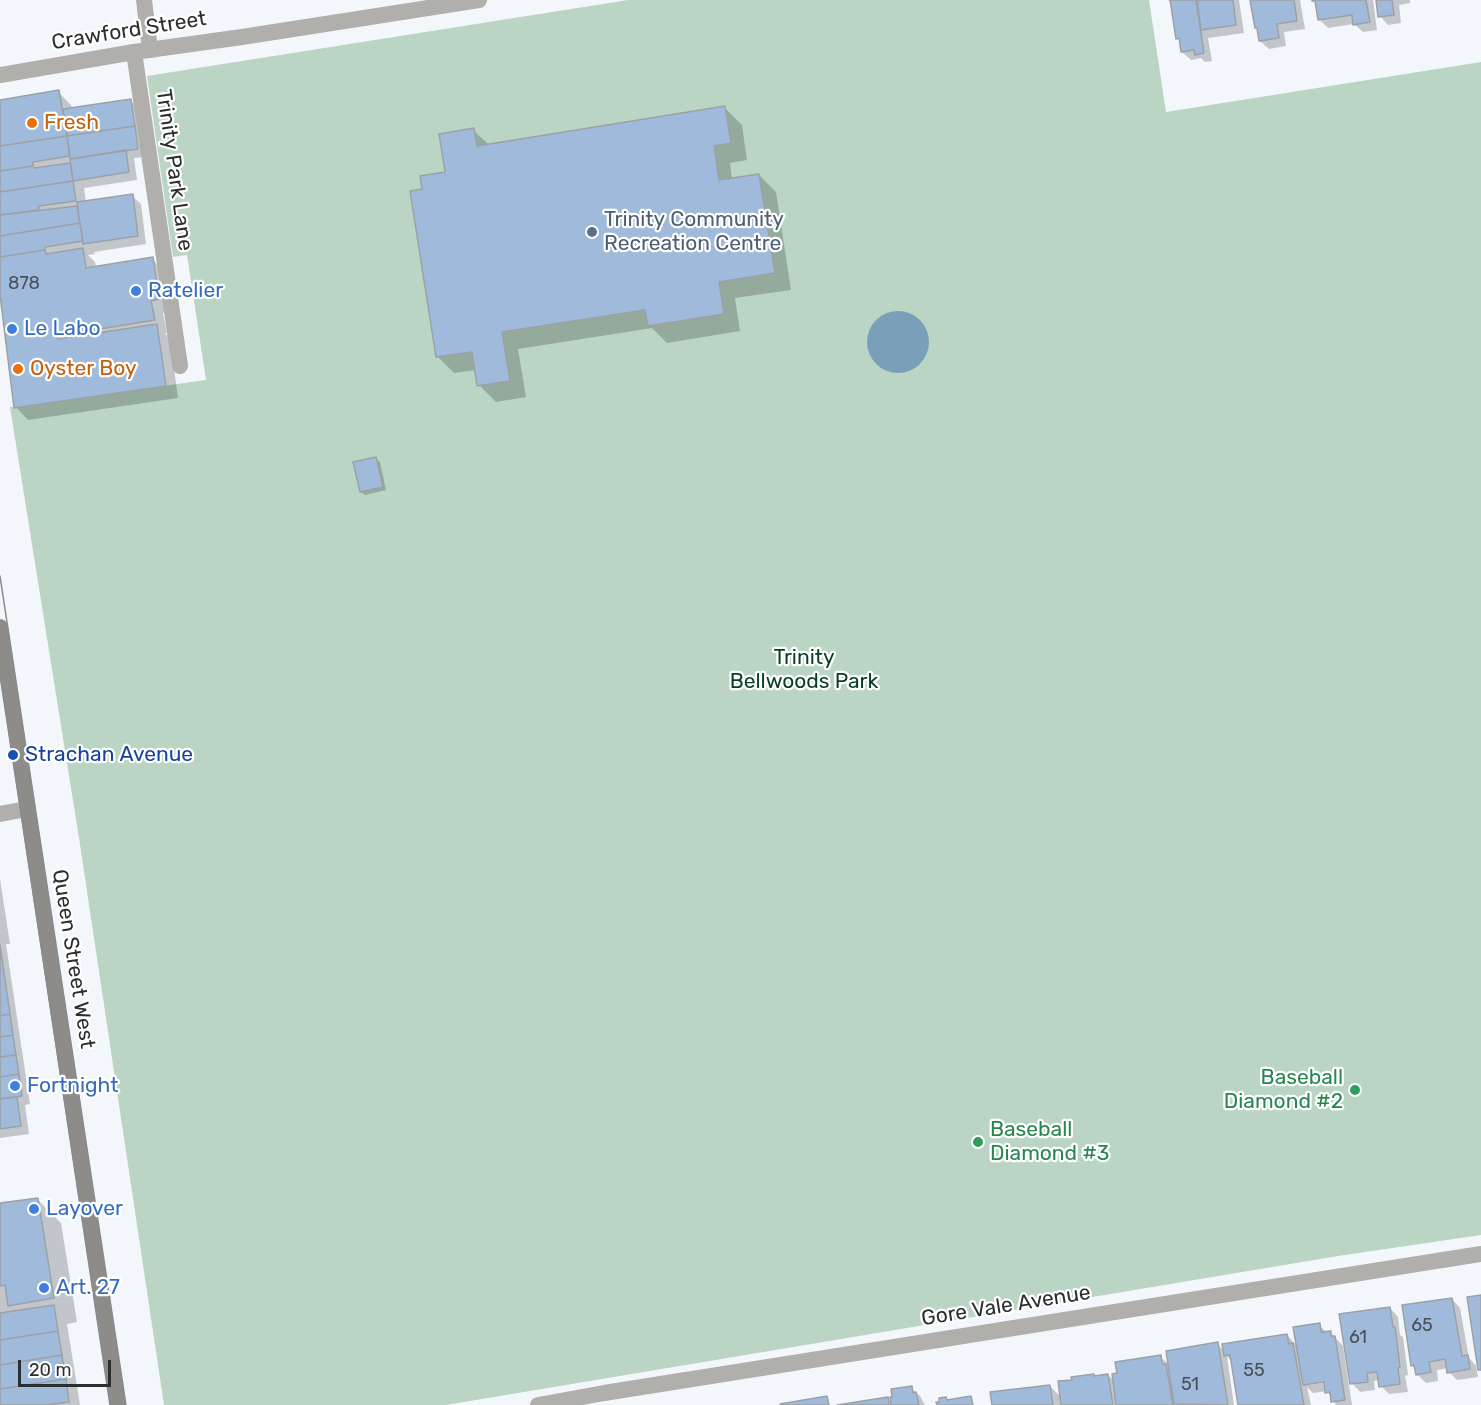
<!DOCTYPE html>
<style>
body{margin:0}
#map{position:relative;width:1481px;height:1405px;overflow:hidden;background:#f3f7fc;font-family:Rubik,sans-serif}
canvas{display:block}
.scale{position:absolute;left:18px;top:1360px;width:93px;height:27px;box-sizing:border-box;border:3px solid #2c2d2f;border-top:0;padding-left:8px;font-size:18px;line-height:21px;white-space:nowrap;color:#2c2d2f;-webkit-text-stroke:4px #fff;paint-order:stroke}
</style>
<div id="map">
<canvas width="1481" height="1405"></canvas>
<div class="scale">20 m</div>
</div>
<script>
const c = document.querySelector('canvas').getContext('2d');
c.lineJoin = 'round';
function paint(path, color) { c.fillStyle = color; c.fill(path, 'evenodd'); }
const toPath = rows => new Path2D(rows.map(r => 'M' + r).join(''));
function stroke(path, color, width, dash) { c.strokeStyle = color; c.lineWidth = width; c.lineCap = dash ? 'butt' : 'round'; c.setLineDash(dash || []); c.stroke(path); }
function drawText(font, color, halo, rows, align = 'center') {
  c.font = font + ' Rubik,sans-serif'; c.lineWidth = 4.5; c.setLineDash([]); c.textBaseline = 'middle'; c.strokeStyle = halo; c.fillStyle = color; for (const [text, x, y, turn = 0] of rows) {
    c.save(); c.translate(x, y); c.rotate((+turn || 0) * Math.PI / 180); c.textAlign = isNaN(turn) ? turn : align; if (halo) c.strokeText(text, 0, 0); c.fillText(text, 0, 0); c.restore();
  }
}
paint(toPath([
 [628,0,1149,0,1166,112,1481,62,1481,1235,1338,1256,446,1405,164,1405,79,838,10,407,206,380,187,255,173,257,147,76]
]), '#bad5c4');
paint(toPath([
 '867 342a31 31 0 1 1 62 0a31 31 0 1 1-62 0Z'
]), '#7aa0b9');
paint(toPath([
 [1168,0,1239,0,1244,33,1208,38,1212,61,1205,62,1201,58,1191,60,1182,52,1181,41,1177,38,1172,4],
 [1252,0,1300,0,1305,29,1284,32,1286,46,1269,49,1260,41,1259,30,1256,28],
 [1314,0,1373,0,1377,30,1363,32,1354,24,1328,28,1319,19,1317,4],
 [1377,0,1410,0,1410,3,1399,5,1401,23,1388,25,1380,16],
 [58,92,71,105,72,109,130,100,139,109,146,157,134,158,137,180,84,188,86,202,132,196,141,204,146,244,94,252,95,254,88,255,95,262,96,267,152,259,165,272,172,312,163,313,167,333,165,333,170,338,178,398,28,420,16,407,0,283,0,101],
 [725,108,742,125,747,160,730,163,732,180,759,175,776,192,791,290,735,298,740,331,667,343,652,328,518,349,526,397,496,402,479,385,476,370,454,373,437,356,424,190,447,173,473,130,489,145],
 [376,459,380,462,386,490,365,495,361,492],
 [0,879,10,944,6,944,30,1104,25,1105,29,1134,0,1138],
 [37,1199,61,1223,77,1322,67,1324,80,1405,0,1405,0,1205],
 [1481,1296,1481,1371,1476,1366,1478,1377,1457,1380,1449,1372,1448,1368,1437,1370,1438,1381,1426,1383,1417,1374,1416,1370,1412,1365,1452,1299,1460,1308,1469,1358,1479,1369],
 [1390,1308,1398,1317,1400,1335,1403,1337,1408,1375,1405,1376,1408,1392,1389,1394,1381,1386,1380,1380,1374,1381,1375,1390,1360,1392,1352,1383],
 [1319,1325,1327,1333,1330,1332,1343,1346,1352,1405,1336,1405,1327,1391,1313,1393,1307,1387,1311,1405,1239,1405,1233,1363,1227,1356,1234,1405,993,1405,1050,1386,1062,1398,1108,1375,1115,1382,1160,1356,1170,1366,1217,1344,1225,1352,1287,1335,1298,1347],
 [1331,1379,1331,1382,1309,1385,1309,1382],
 [911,1388,920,1396,925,1405,845,1405,887,1398,893,1404]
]), '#0003');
const building = toPath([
 [1170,0,1196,0,1204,53,1195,55,1194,50,1181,52,1179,38,1176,39,1170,0],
 [1197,0,1233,0,1236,25,1201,30,1197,0],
 [1250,0,1294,0,1297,21,1277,24,1279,38,1259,41,1257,28,1255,28,1250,0],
 [1312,0,1366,0,1370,22,1353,25,1352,15,1318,20,1315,1,1312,1,1312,0],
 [1376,0,1392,0,1394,15,1378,17,1376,0],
 [59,90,67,136,0,146,0,100,59,90],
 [131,99,135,126,67,136,63,109,131,99],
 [725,106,731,143,714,146,719,180,759,174,775,273,719,282,724,314,648,326,645,310,502,332,510,381,477,386,472,352,436,357,410,191,422,189,420,176,445,172,439,134,474,128,477,146,725,106],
 [135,126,138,149,70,159,67,136,135,126],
 [67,136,70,156,33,162,33,166,0,171,0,146,67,136],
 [126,150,129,172,73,181,70,159,126,150],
 [70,163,73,181,0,192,0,171,33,166,34,168,70,163],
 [73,181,76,201,39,206,39,210,0,215,0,192,73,181],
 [133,194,138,236,83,244,77,202,133,194],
 [77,206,80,223,0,236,0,215,77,206],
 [80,223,83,241,45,247,45,250,0,257,0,236,80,223],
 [83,248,86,268,153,257,159,299,151,301,155,320,57,336,58,339,157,324,166,386,14,408,0,295,0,257,45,250,46,254,83,248],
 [376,457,383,487,360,492,353,462,376,457],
 [0,945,10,1014,0,1016,0,945],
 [10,1014,13,1035,0,1037,0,1016,10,1014],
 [13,1035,16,1055,0,1057,0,1037,13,1035],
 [16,1055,19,1074,0,1077,0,1057,16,1055],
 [19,1074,22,1096,0,1099,0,1077,19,1074],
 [17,1097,21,1126,0,1129,0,1099,17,1097],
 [38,1198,54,1298,8,1306,5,1285,0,1286,0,1203,38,1198],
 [1481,1295,1481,1370,1478,1370,1467,1297,1481,1295],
 [1452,1298,1462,1356,1468,1355,1470,1369,1447,1373,1445,1359,1429,1362,1431,1372,1416,1375,1414,1365,1411,1366,1402,1305,1452,1298],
 [54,1305,58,1331,0,1340,0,1313,54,1305],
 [1390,1307,1393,1327,1395,1327,1400,1367,1398,1368,1400,1384,1379,1387,1377,1372,1367,1373,1368,1382,1350,1384,1339,1314,1390,1307],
 [1320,1323,1321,1332,1331,1331,1331,1336,1335,1336,1345,1400,1331,1402,1330,1392,1325,1393,1324,1382,1303,1385,1293,1327,1320,1323],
 [58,1331,62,1355,0,1365,0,1340,58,1331],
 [1287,1334,1289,1344,1293,1343,1304,1405,1238,1405,1230,1355,1224,1356,1222,1344,1287,1334],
 [1218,1342,1228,1405,1174,1404,1166,1351,1218,1342],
 [62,1355,66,1379,0,1389,0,1365,62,1355],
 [1161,1355,1162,1364,1166,1364,1173,1405,1116,1405,1112,1374,1117,1373,1115,1362,1161,1355],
 [1094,1374,1094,1376,1108,1374,1113,1405,1061,1405,1058,1381,1072,1380,1071,1377,1094,1374],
 [66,1379,69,1402,47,1405,0,1405,0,1389,66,1379],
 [1050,1385,1053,1405,992,1405,990,1392,1050,1385],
 [912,1386,913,1393,916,1392,919,1405,891,1405,890,1397,892,1397,891,1389,912,1386],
 [827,1396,829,1405,781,1405,780,1404,827,1396],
 [971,1396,973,1405,937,1405,936,1402,939,1402,939,1398,946,1397,947,1400,971,1396],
 [888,1397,889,1405,837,1405,888,1397]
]);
paint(building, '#9fbadb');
stroke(building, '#9da1a6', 1.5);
stroke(toPath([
 [144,0,150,50],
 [134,52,180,366]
]), '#b0afac', 16);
stroke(toPath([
 [0,75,134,52,242,37,479,0],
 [538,1405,604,1393,1481,1254]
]), '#b0afac', 16);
stroke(toPath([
 [0,814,27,809]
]), '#b0afac', 16);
stroke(toPath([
 [0,627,118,1405]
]), '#8e8c88', 16);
stroke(toPath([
 [0,576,126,1405],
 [0,672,110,1405]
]), '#888a8e', 1.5);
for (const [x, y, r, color] of [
 [32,123,6,"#e8710a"],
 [592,232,6,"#5c6f8a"],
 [136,291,6,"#3f7fe0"],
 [12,329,6,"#3f7fe0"],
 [18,369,6,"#e8710a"],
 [13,755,6,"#1a4fb4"],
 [15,1086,6,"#3f7fe0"],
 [1355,1090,6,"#2e9e5b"],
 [978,1142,6,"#2e9e5b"],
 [34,1209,6,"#3f7fe0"],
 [44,1288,6,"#3f7fe0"]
]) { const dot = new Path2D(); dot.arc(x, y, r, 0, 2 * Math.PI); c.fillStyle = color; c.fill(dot); stroke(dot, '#fff', 2); }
drawText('18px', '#49505a', null, [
 ["878",24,284],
 ["65",1422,1326],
 ["61",1358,1338],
 ["55",1254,1371],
 ["51",1190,1385]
]);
drawText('21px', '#2c2d2f', '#fff', [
 ["Crawford Street",129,31,-9],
 ["Trinity Park Lane",174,170,82],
 ["Queen Street West",73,959,81],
 ["Gore Vale Avenue",1006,1306,-9]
]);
drawText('21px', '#c56008', '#fff', [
 ["Fresh",44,123],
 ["Oyster Boy",30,369]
], 'left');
drawText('21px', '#4e5e75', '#fff', [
 ["Trinity Community",604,220],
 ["Recreation Centre",604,244]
], 'left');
drawText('21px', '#366cbe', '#fff', [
 ["Ratelier",148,291],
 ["Le Labo",24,329],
 ["Fortnight",27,1086],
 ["Layover",46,1209],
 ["Art. 27",56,1288]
], 'left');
drawText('21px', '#093d25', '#fff', [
 ["Trinity",804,658],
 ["Bellwoods Park",804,682]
]);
drawText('21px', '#164399', '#fff', [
 ["Strachan Avenue",25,755]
], 'left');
drawText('21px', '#27864d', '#fff', [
 ["Baseball",1343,1078],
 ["Diamond #2",1343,1102],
 ["Baseball",990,1130,"left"],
 ["Diamond #3",990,1154,"left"]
], 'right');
</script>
